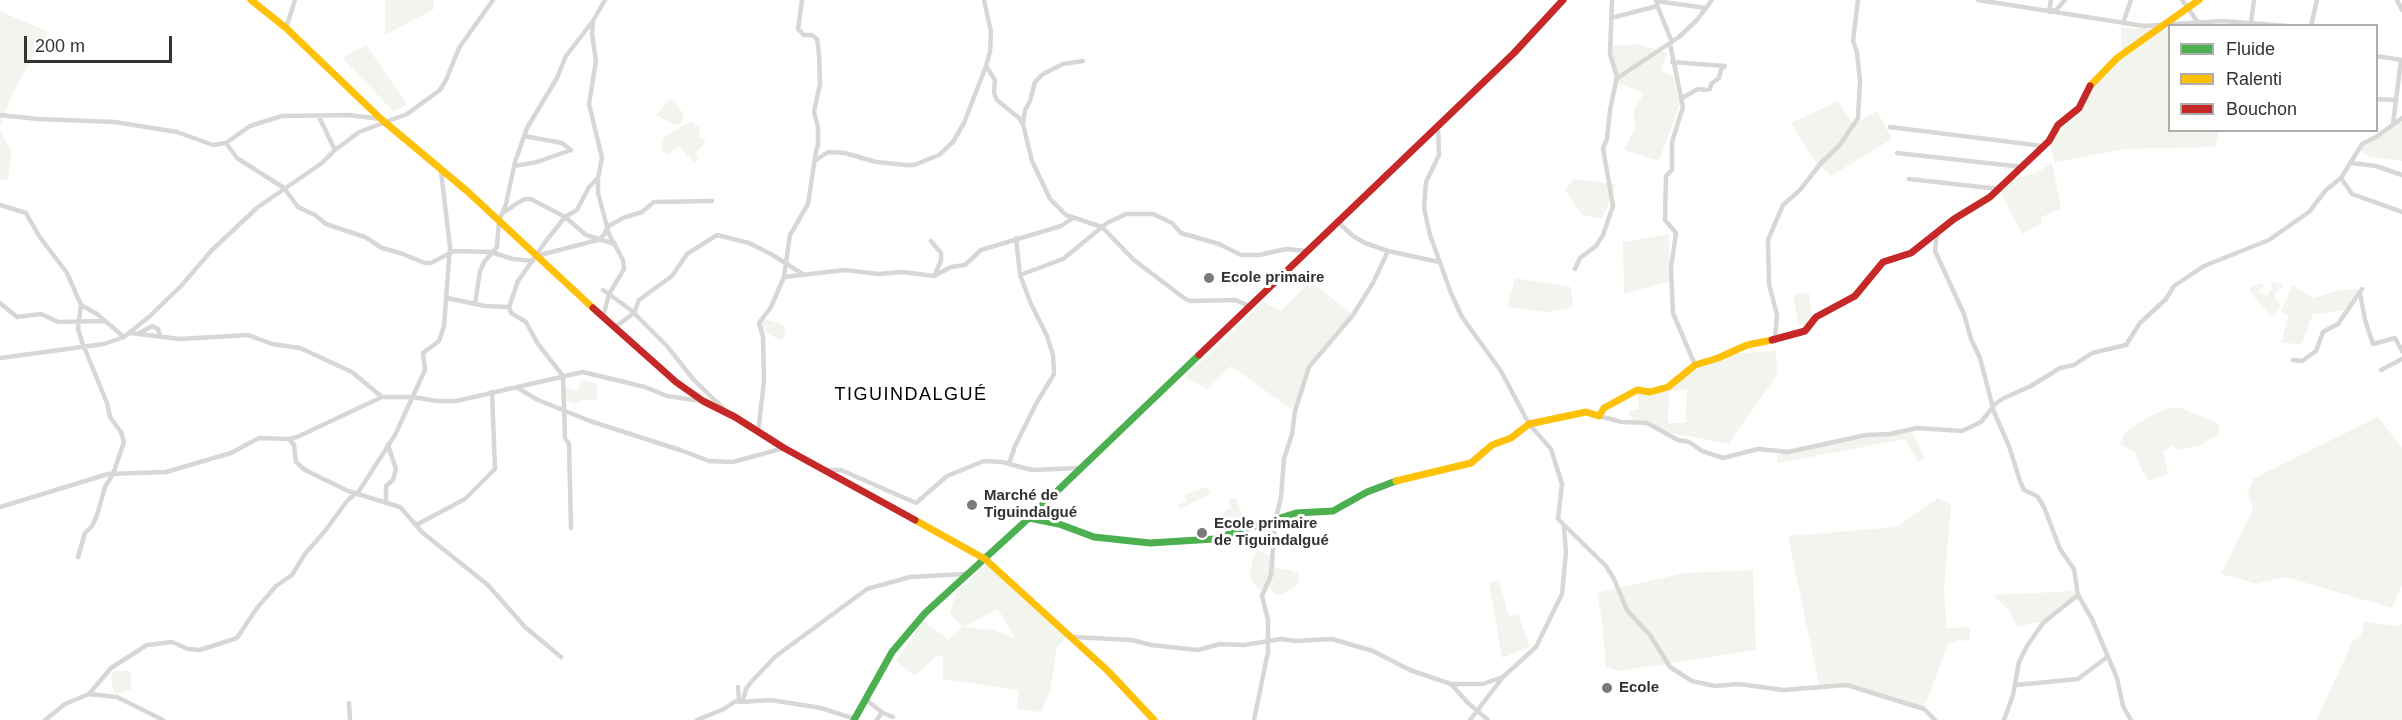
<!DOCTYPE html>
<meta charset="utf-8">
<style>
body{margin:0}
#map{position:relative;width:2402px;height:720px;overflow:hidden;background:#fff;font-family:Helvetica,sans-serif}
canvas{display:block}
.legend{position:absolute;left:2168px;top:24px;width:210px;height:108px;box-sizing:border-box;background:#fff;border:2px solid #adadad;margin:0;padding:8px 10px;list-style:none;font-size:18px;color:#333}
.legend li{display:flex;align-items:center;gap:12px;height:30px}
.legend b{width:30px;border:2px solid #adadad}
.scale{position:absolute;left:24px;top:36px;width:148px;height:27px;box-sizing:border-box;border:3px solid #333;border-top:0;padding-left:8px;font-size:18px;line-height:21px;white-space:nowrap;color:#333;-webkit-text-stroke:4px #fff;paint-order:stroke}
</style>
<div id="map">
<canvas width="2402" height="720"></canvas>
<ul class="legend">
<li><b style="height:8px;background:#4caf50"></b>Fluide</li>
<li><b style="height:8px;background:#ffc107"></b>Ralenti</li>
<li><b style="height:8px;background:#c62828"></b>Bouchon</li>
</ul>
<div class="scale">200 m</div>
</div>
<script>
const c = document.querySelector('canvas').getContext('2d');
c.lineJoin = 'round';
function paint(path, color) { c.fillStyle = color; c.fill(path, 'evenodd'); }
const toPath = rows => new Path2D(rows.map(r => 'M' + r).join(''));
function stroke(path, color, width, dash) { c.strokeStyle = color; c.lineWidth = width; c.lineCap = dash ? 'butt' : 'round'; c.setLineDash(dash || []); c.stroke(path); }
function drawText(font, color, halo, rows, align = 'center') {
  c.font = font + ' Helvetica,sans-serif'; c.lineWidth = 6; c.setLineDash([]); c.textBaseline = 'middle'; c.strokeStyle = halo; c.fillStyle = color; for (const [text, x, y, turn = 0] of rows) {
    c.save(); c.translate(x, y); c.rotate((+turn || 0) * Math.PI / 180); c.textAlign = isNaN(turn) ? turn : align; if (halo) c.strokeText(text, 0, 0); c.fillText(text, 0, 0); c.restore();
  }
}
paint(toPath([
 [385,0,434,0,434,9,385,35],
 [0,11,48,32,13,92,0,125],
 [2121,28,2169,28,2170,130,2219,131,2215,147,2127,149,2055,162,2049,141,2058,125,2079,108,2084,96,2117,58,2121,51],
 [1638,44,1667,53,1661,71,1673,76,1676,90,1681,101,1659,161,1624,150,1635,127,1634,110,1644,93,1619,84,1611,64,1609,46],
 [366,45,407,104,394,112,342,58],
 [669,100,675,101,684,115,681,124,675,125,656,115],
 [1838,101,1853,124,1877,111,1892,139,1831,176,1813,159,1791,123],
 [2402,118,2402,161,2369,157,2358,149],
 [691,121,700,128,699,137,706,141,695,154,698,159,695,163,678,146,668,154,661,151,664,137],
 [0,132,12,151,8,180,0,179],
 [2052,163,2061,208,2042,217,2041,224,2022,234,1999,189,2011,180,2034,174],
 [1574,179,1616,184,1602,219,1582,215,1565,190],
 [1669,234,1670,281,1624,294,1623,242],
 [1515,278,1571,287,1573,305,1568,309,1545,312,1507,307],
 [1310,281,1353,315,1309,367,1303,392,1291,409,1231,366,1207,389,1185,377,1263,302,1281,311],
 [2271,281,2283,285,2275,294,2275,299,2281,305,2275,314,2271,316,2249,291,2252,286,2261,284,2264,286,2258,291,2267,296,2272,289],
 [2292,285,2313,298,2339,290,2362,289,2349,310,2313,314,2302,344,2281,343,2288,316,2281,312],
 [1809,293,1812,318,1807,325,1798,325,1794,298,1795,295],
 [762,318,781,324,785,328,784,338,780,340,761,330,759,323],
 [1776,351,1777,372,1773,381,1728,444,1662,431,1647,423,1633,423,1629,411,1639,409,1637,390,1668,387,1692,366,1726,354],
 [1687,389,1685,423,1668,423,1669,391],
 [581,380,596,383,598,391,596,401,584,399,575,404,565,400,564,387,578,391],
 [2168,408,2181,408,2220,424,2218,434,2201,445,2178,450,2172,446,2163,451,2168,474,2149,480,2141,469,2136,453,2120,444,2125,432,2150,416],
 [2378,417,2402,448,2402,585,2392,608,2285,577,2257,584,2221,574,2253,509,2248,492,2253,479],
 [1910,429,1925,458,1918,463,1905,439,1778,463,1777,455,1788,452,1866,435,1879,436],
 [1207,487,1211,494,1179,509,1178,505,1186,501,1184,495],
 [1236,498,1247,527,1228,532,1219,515,1231,507,1229,499],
 [1938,498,1951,504,1944,590,1947,628,1970,627,1970,641,1959,640,1948,644,1924,709,1853,687,1819,685,1788,536,1897,527],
 [1258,551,1273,557,1273,567,1291,570,1298,574,1299,580,1295,587,1277,596,1267,585,1259,591,1249,576,1254,555],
 [982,565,995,566,1069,635,1057,647,1050,692,1041,712,1017,709,1018,690,943,679,943,656,938,655,915,676,896,661,923,621,949,640,962,627,950,613,956,593,960,586,967,584],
 [998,609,1015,638,992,630,964,627],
 [1753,570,1756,650,1620,671,1606,667,1602,621,1597,593,1684,573],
 [1499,581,1509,617,1518,614,1530,647,1502,658,1489,582],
 [2076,591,2075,597,2047,620,2017,627,2008,609,1992,595],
 [2364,622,2399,626,2402,623,2402,720,2316,720,2353,641,2361,635],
 [114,671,128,671,132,675,131,689,118,694,114,693,111,678]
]), '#f1f5ed');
stroke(toPath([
 [984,0,991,32,990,52,986,66,995,80,994,93,997,100,1019,118,1023,124],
 [1978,0,2144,26,2222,21,2288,26],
 [2051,0,2049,12,2057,9,2065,0],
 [2182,0,2197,21],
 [2397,0,2402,10],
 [1656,1,1706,8],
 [1657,5,1672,42],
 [1611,18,1657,6],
 [2251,22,2254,0],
 [2123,23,2131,0],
 [2311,26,2317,0],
 [286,28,295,0],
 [1670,44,1683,107,1672,142,1672,170,1666,176,1665,220,1676,233,1671,268,1673,313,1695,365],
 [2376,56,2402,60],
 [1083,61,1063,64,1043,74,1035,82,1030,101,1025,110,1023,124,1032,161,1050,199,1066,215,1102,227,1134,260,1184,298,1190,301,1236,300,1249,306],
 [1672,62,1725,66,1721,70,1719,78,1711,84,1710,89],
 [1616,79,1679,37,1697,20,1712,0],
 [1682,98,1698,89,1707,90],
 [2376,99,2395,100],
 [0,115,38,119,115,122,177,132,213,145,226,143,250,126,282,116,348,115,381,119],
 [319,117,335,150],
 [2393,124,2401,60],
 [1438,126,1439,155,1426,182,1424,208,1430,235,1451,293,1462,317,1501,371,1529,424,1551,449,1562,484,1558,519,1606,566,1614,579,1627,610,1650,635,1670,667,1692,681,1715,686,1739,684,1783,690,1847,685,1924,709,1935,720],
 [1890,127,2043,146],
 [524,136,562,143,571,150],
 [226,143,237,158,284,188,298,207,315,215,326,224,365,237,382,248,400,253,425,263,431,263,454,251,491,252,513,259,533,261],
 [1897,153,2023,167],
 [816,160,828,152,845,153,876,162,906,165,914,165,939,155,953,142,964,123,986,66],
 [2351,163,2376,166,2402,175],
 [514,166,537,162,571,150],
 [2341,178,2352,194,2402,212],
 [1909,179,1999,189],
 [0,205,26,213,39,236,67,273,81,305,97,314,124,337],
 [503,213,519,202,525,199,531,199,565,217,586,235,615,244],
 [1338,222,1353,236,1365,243,1388,251,1439,262],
 [1937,233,1935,251,1964,314,1971,339,1980,358,1994,412,2009,446,2020,481,2024,490,2037,496,2044,507,2060,549,2074,569,2078,595,2092,619,2117,678,2123,706,2131,720],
 [931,241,941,253,941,261,934,276],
 [536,256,598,240,604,235,607,227,623,218,642,212,654,202,712,201],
 [1575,269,1580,258,1596,246,1603,235,1613,206,1603,148,1607,139,1610,110,1617,77,1610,54,1612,0],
 [1020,275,1063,259,1107,223,1126,214,1153,214,1172,223,1181,233,1219,244,1241,255,1259,255,1286,249,1308,251],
 [784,277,845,270,878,274,903,272,934,276,951,267,965,265,981,250,1061,226,1073,218],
 [603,290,631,310,667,346,694,380,724,409],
 [2360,293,2365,320,2373,344,2395,338,2402,351],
 [447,298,485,306,509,307],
 [0,303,17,317,41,314,58,322,105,321],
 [475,304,480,271,484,262,497,247,499,221,506,204,515,162,527,128,557,78,566,56,593,21],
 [603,317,609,294,624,269,623,260,609,234,598,193,598,178,602,158,589,104,596,61,592,33,593,21,605,0],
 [615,327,634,313,639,300,672,276,687,254,717,235,749,243,771,254,801,273],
 [130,333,180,339,248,335,272,344,300,348,352,372,382,397],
 [138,334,152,326,158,329,160,335],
 [1775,339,1777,315,1769,284,1768,240,1783,205,1800,190,1821,163,1839,146,1858,118,1860,81,1857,52,1853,41,1858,0],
 [0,358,104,344,124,337,150,316,181,286,212,250,258,207,322,163,335,150,359,132,407,114,440,90,446,80,459,48,493,0],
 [2293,360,2302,361,2316,351,2323,332,2338,324,2362,289],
 [2381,370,2402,359],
 [516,387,538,400,590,421,680,450,709,461,733,462,784,448],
 [1599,416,1622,422,1647,423,1678,440,1689,442,1702,451,1723,458,1758,449,1788,452,1866,435,1890,434,1917,428,1962,431,1981,422,1995,404,2004,398,2031,386,2060,368,2074,365,2092,353,2126,345,2140,323,2166,299,2174,286,2204,266,2269,240,2309,212,2326,190,2341,178,2362,144,2376,137,2402,118],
 [758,433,764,381,763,337,759,323,771,307,784,277,790,235,808,204,816,151,818,145,818,127,814,112,820,84,819,54,817,39,812,35,804,35,798,29,802,0],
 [289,439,294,445,296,462,305,470,348,491,400,507,423,533,488,585,525,627,561,657],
 [1009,464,1015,446,1036,404,1054,374,1053,355,1047,336,1031,304,1020,275,1016,238],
 [827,470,841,470,916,503,947,476,984,461,1002,462,1032,470,1081,468],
 [357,494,395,435,425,370,423,353,439,341,444,326,450,247,441,171],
 [386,503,386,486,393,480,396,469,388,445],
 [0,507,108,474,166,472,231,453,259,438,289,439,297,437,382,397,412,397,437,401,456,401,583,372,645,387,667,396,700,401],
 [416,525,465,499,495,469,492,392],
 [571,528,569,444,565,438,563,376,538,344,526,322,511,313,509,307,518,281,546,241,565,217,577,210,589,187,598,178],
 [78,557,85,533,92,526,97,515,105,487,113,474,124,442,121,432,110,417,107,403,82,342,78,329,81,305],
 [1073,637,1132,640,1151,645,1198,650,1220,644,1244,645,1281,639,1296,641,1332,639,1373,651,1410,670,1451,684,1468,703,1488,720],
 [1452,684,1483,684,1503,677,1536,647,1562,594,1566,552,1564,528],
 [2016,685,2078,679,2107,657],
 [738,687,739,701],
 [89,694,117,697,163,720],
 [865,699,883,713,893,717],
 [740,702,771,700,821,708,855,719],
 [349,703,350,720],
 [45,720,65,704,89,694,111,668,147,645,172,642,188,649,200,650,237,638,257,608,276,586,292,575,305,554,325,531,347,501,355,494],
 [697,720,724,709,734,702,743,700,746,689,752,681,776,656,867,589,910,577,966,574],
 [877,720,882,712],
 [1254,720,1268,652,1268,620,1262,596,1271,575,1275,522,1281,497,1284,459,1292,434,1295,411,1309,367,1353,315,1373,283,1388,251],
 [1470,720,1503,677],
 [2004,720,2013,695,2019,662,2027,646,2043,623,2078,595]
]), '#d7d7d7', 4.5);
stroke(toPath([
 [1029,518,1059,524,1094,537,1150,543,1214,539,1296,513,1333,511,1367,492,1396,481],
 [854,720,892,652,925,613,1029,518,1199,355]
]), '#4caf50', 7);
stroke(toPath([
 [251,0,286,28,381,119,467,191,593,308],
 [2090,86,2117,58,2199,0],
 [1396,481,1471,463,1492,445,1511,438,1529,424,1586,412,1599,416,1604,408,1637,390,1650,392,1668,387,1695,365,1718,358,1747,345,1772,340],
 [915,520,985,559,1108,671,1154,720]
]), '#ffc107', 7);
stroke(toPath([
 [593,308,676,382,703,401,735,417,784,448,915,520],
 [1772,340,1805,331,1816,317,1855,296,1883,262,1911,253,1954,219,1990,197,2049,141,2058,125,2079,108,2090,86],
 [1199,355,1514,53,1563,0]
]), '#c62828', 7);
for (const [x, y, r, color] of [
 [1209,278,6,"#7a7a7a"],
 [972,505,6,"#7a7a7a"],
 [1202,533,6,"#7a7a7a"],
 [1607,688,6,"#7a7a7a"]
]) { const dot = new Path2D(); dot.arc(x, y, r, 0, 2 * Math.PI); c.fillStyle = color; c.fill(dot); stroke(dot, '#fff', 2); }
drawText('bold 15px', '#333', '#fff', [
 ["Ecole primaire",1221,278],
 ["Marché de",984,496],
 ["Tiguindalgué",984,513],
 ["Ecole primaire",1214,524],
 ["de Tiguindalgué",1214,541],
 ["Ecole",1619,688]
], 'left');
c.letterSpacing = '1.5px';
drawText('18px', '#000', '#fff', [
 ["TIGUINDALGUÉ",911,395]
]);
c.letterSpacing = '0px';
</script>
